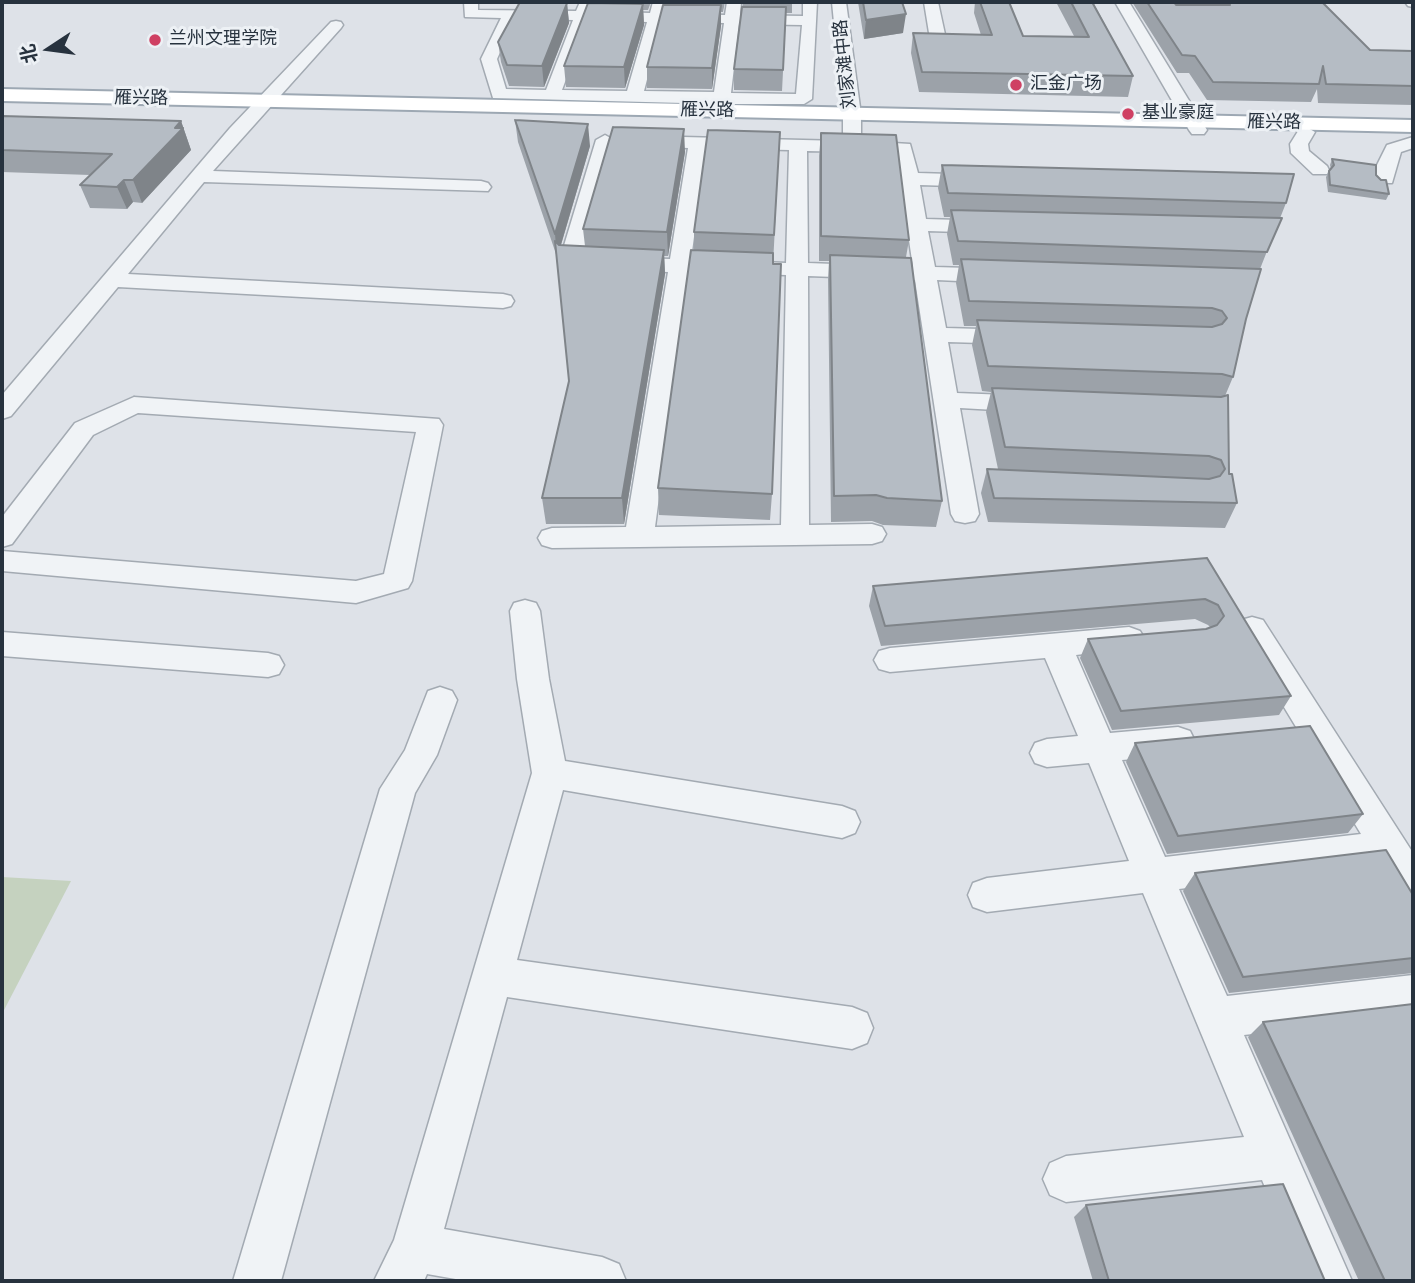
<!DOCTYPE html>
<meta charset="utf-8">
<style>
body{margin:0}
#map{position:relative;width:1415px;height:1283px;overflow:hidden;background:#dee2e8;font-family:"Titillium Web","Noto Sans SC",sans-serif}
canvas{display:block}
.frame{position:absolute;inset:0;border:4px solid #27323e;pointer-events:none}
.north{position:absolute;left:14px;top:14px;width:70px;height:70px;-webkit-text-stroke:5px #edf1f5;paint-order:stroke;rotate:257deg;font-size:19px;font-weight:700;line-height:28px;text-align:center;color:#27323e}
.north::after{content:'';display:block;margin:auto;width:24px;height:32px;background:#27323e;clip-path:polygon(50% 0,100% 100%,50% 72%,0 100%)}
</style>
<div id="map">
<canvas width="1415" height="1283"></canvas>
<div class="frame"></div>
<div class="north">北</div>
</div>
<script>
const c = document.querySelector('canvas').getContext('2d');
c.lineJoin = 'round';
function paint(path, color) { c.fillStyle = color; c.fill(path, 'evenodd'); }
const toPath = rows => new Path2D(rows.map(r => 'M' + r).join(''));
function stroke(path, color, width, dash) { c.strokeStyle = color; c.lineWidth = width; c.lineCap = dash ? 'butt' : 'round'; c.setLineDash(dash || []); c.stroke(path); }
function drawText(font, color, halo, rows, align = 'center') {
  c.font = font + ' "Titillium Web","Noto Sans SC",sans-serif'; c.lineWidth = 6; c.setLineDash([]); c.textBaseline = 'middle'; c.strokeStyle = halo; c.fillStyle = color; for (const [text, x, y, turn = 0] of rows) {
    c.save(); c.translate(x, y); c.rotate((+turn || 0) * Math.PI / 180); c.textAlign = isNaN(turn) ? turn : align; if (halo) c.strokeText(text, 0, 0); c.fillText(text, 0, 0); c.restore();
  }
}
paint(toPath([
 [2,877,71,881,2,1014]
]), '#c5d2bf');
const minor = toPath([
 [464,2,478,2,478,10,576,11,580,2,594,2,591,11,650,13,653,2,667,2,664,13,725,15,727,2,741,2,740,15,803,16,803,2,817,2,812,99,804,104,722,104,493,98,481,59,501,18,465,17,464,2],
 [515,19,573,20,546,90,506,89,497,59,515,19],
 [588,20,647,22,627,91,562,90,588,20],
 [662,22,724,23,714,92,644,91,662,22],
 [739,24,802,25,796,94,731,93,739,24],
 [832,2,846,2,861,115,861,141,910,144,918,173,983,175,993,181,983,187,920,185,926,219,991,221,998,223,1001,227,998,231,991,233,928,231,935,267,1002,269,1010,271,1013,276,1010,281,1002,283,937,280,946,328,1015,330,1023,332,1027,337,1023,342,1015,344,948,342,957,393,1031,396,1040,399,1044,404,1040,409,1031,412,960,408,979,514,975,521,965,523,955,521,951,514,915,280,808,276,809,525,872,524,882,527,886,534,882,541,872,544,639,547,552,548,542,545,538,538,542,531,552,528,626,527,668,272,570,268,562,267,559,262,596,140,605,135,614,140,582,256,670,259,688,148,643,146,634,141,643,136,843,141,843,115,832,2],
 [706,148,789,150,786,263,691,259,706,148],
 [807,151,896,153,913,267,808,263,807,151],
 [689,272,786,275,781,525,655,527,689,272],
 [924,2,938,2,946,39,943,42,933,42,930,39,924,2],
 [1115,2,1129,2,1207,130,1204,134,1192,134,1189,130,1115,2],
 [1405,2,1413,2,1413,7,1408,6,1405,2],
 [336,21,341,22,343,25,341,28,213,171,481,181,488,183,491,187,488,191,204,182,128,274,503,294,511,296,514,301,511,306,503,308,118,287,11,416,2,419,2,395,230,128,331,22,336,21],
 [1306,127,1315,132,1308,144,1309,151,1327,166,1329,170,1327,174,1313,174,1291,153,1290,144,1300,128,1306,127],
 [1413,137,1413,148,1401,152,1392,183,1378,183,1375,179,1377,165,1387,145,1413,137],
 [134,397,439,419,443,425,412,581,408,588,356,603,2,571,2,551,356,581,384,574,416,432,138,413,93,435,12,544,2,547,2,517,75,423,134,397],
 [525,600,536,603,540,611,549,679,565,761,842,806,855,811,860,822,855,833,842,838,563,790,517,960,852,1007,867,1013,873,1028,867,1043,852,1049,507,997,444,1229,602,1257,619,1264,626,1281,467,1281,427,1274,424,1281,374,1281,394,1240,532,773,517,679,510,611,514,603,525,600],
 [1252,617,1263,620,1413,853,1413,902,1400,897,1380,864,1179,889,1227,996,1413,975,1413,1015,1244,1035,1352,1281,1304,1281,1262,1180,1066,1202,1050,1195,1043,1179,1050,1163,1066,1156,1244,1137,1143,893,987,912,973,907,968,895,973,883,987,878,1129,861,1089,763,1047,767,1035,763,1030,753,1035,743,1047,739,1078,736,1045,658,890,672,879,669,874,660,879,651,890,648,1129,627,1140,631,1145,639,1140,647,1076,655,1110,733,1178,727,1190,731,1195,741,1190,751,1178,755,1122,760,1165,857,1361,834,1236,628,1241,620,1252,617],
 [2,632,268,653,279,656,284,665,279,674,268,677,2,656,2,632],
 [440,687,452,691,457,700,437,755,415,793,281,1281,233,1281,380,789,405,750,428,691,440,687]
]);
const major = toPath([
 [2,89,1413,120,1413,132,2,101,2,89]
]);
stroke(minor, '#a3aab2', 3);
stroke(major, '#9da8b3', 4);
paint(minor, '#f0f3f6');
paint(major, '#fff');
paint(toPath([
 [281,2,319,2,318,3],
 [600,2,651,2,648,10,643,10,644,25,625,88,566,87,564,66],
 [667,2,725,2,723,12,721,12,721,26,712,89,647,88,647,67,667,5],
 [743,2,792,2,792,13,786,13,782,91,734,90,734,69],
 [858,2,902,2,903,33,864,39],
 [975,2,1010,2,1010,4,1023,36,1074,36,1056,2,1093,2,1133,76,1128,97,919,92,911,53,913,33,981,35,974,13],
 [1132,2,1174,2,1176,5,1211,5,1208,2,1322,2,1370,50,1413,51,1413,105,1318,103,1317,89,1311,102,1207,100,1189,73,1177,73],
 [567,3,569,23,544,87,509,86,501,62,498,42],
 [2,116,181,121,191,150,142,203,133,202,127,209,90,208,80,185,90,175,2,172],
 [515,120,590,146,561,245,585,246,583,229,685,152,668,256,664,256,665,274,624,524,546,524,542,498,569,381,557,257,518,142],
 [780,132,773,264,772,494,770,520,659,515,658,488,694,250,694,232],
 [821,133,909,240,906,257,942,501,936,527,883,525,872,521,831,522,828,279,829,261,819,261,819,156],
 [1332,159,1389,194,1386,200,1328,192,1326,177,1331,169,1330,165],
 [942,165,1286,203,1260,269,1246,319,1233,377,1225,396,1229,474,1237,503,1225,528,988,522,981,493,987,469,998,469,986,412,991,392,982,391,972,345,976,326,964,326,956,283,959,265,953,265,947,234,950,217,944,217,938,188],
 [1207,558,1291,696,1279,715,1112,730,1080,658,1088,639,1206,629,1210,627,1208,625,1195,619,881,646,869,606,873,586],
 [1135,743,1363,814,1348,833,1167,854,1126,762],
 [1195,873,1413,895,1413,973,1229,993,1183,891],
 [1263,1022,1413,1281,1359,1281,1248,1037],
 [1086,1205,1325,1281,1093,1281,1074,1217]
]), '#9ca2a9');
paint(toPath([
 [567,3,569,23,544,87,542,66],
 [643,4,644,25,625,88,624,67],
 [721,5,721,26,712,89,712,68],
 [906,14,903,33,864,39,866,20],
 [181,121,191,150,142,203,133,180],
 [588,124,590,146,557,258,555,234],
 [684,129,685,152,668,256,667,232],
 [124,180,133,202,127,209,117,187],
 [664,250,665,274,624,524,622,498]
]), '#7f8489');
const building = toPath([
 [520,2,567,3,542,66,507,65,498,42,520,2],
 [863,2,902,2,906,14,866,20,863,2],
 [980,2,1009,2,1023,36,1089,37,1071,2,1092,2,1133,76,922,72,913,33,992,35,980,2],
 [1147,2,1174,2,1176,5,1230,5,1227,2,1322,2,1370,50,1413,51,1413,86,1326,84,1323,66,1319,84,1213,82,1195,56,1182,55,1147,2],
 [588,3,643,4,624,67,564,66,588,3],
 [663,5,721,5,712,68,647,67,663,5],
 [742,7,786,7,783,70,734,69,742,7],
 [2,116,181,121,175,128,183,128,133,180,124,180,117,187,80,185,112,154,2,150,2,116],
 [515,120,588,124,555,234,515,120],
 [613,127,684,129,667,232,583,229,613,127],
 [708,130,780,132,774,235,694,232,708,130],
 [821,133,896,135,909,240,821,236,821,133],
 [1332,159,1376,165,1376,175,1381,180,1386,180,1389,194,1330,185,1329,171,1334,165,1332,159],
 [942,165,1294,174,1286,203,948,193,942,165],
 [951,210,1282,218,1267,252,958,241,951,210],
 [555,241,559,245,664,250,622,498,542,498,569,381,555,241],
 [691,250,773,253,773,264,781,264,772,494,658,488,691,250],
 [830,255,911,258,942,501,887,498,876,495,834,496,830,255],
 [961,259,1261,269,1246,319,1233,377,1222,374,988,366,977,320,1212,327,1222,324,1227,318,1222,311,1212,308,969,301,961,259],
 [992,388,1221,397,1228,395,1229,474,1232,474,1237,503,994,498,987,469,1209,479,1220,476,1225,469,1221,460,1209,456,1005,447,992,388],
 [1207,558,1291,696,1121,711,1088,639,1206,629,1217,625,1224,616,1218,605,1205,599,885,626,873,586,1207,558],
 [1310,726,1363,814,1178,836,1135,743,1310,726],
 [1386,850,1413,895,1413,958,1243,977,1195,873,1386,850],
 [1413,1004,1413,1281,1385,1281,1263,1022,1413,1004],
 [1283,1184,1325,1281,1109,1281,1086,1205,1283,1184]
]);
paint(building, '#b5bcc4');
stroke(building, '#7f8489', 2);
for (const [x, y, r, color] of [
 [155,40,7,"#cf4063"],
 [1016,85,7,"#cf4063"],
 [1128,114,7,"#cf4063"]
]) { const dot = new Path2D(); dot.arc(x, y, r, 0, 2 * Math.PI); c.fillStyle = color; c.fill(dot); stroke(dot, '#edf1f5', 2.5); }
drawText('18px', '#27323e', '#edf1f5', [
 ["兰州文理学院",169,40],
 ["汇金广场",1030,85],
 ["基业豪庭",1142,114]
], 'left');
drawText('18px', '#27323e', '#edf1f5', [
 ["刘家滩中路",846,64,-96],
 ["雁兴路",141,99,1],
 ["雁兴路",707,111,1],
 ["雁兴路",1274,123,1]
]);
</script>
